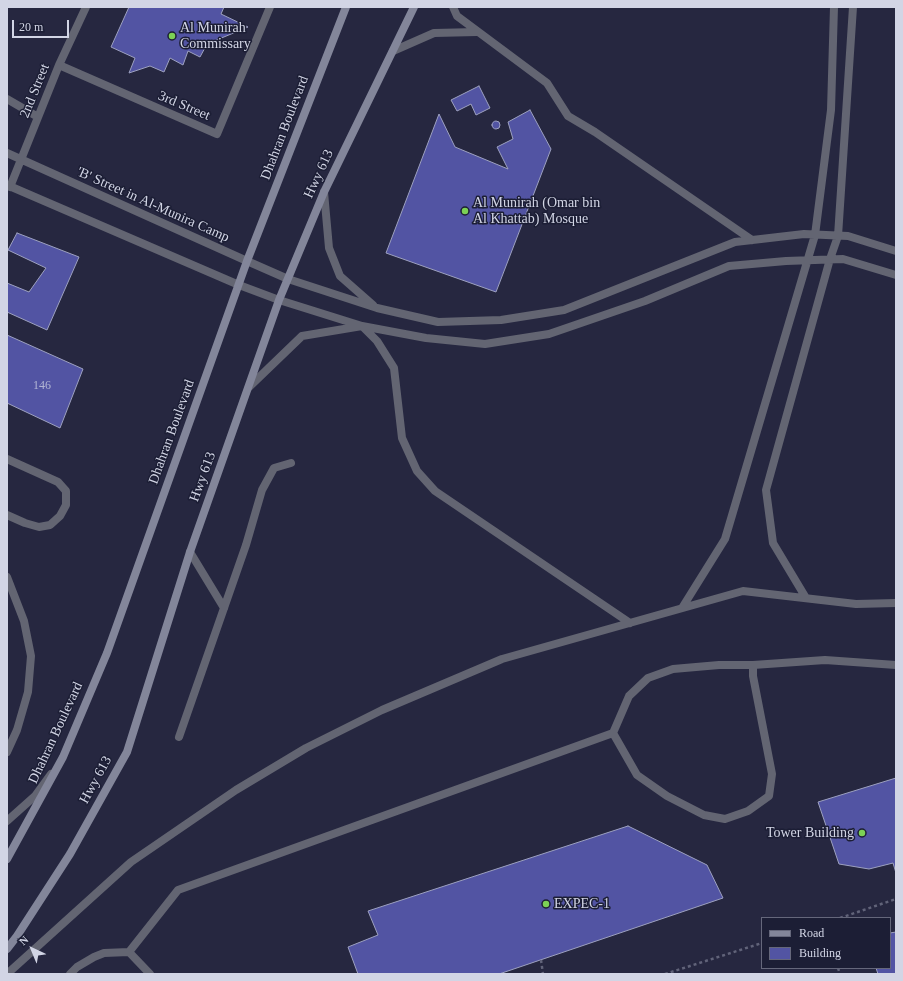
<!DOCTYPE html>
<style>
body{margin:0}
#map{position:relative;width:903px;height:981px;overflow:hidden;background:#262740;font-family:"Times New Roman",serif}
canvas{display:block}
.frame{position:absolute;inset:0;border:8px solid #d2d5e5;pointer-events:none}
.legend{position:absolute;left:761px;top:917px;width:130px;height:52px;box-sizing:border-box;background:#1c1e35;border:1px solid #65677b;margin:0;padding:5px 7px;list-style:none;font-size:12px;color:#d2d5e5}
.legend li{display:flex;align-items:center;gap:8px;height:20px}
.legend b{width:20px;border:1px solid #65677b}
.north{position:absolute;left:12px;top:929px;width:40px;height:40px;-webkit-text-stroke:3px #1c1e35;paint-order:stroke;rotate:316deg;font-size:11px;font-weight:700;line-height:16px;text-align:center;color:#d2d5e5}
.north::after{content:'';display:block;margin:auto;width:14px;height:18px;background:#d2d5e5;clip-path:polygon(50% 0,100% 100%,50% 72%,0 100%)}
.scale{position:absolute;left:12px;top:20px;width:57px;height:18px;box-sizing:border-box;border:2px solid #d2d5e5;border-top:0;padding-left:5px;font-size:12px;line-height:14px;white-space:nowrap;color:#d2d5e5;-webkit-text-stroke:3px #1c1e35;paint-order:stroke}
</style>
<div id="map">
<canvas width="903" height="981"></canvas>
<div class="frame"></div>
<ul class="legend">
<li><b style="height:5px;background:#83869a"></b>Road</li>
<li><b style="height:11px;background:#5254a3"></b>Building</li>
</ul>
<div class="north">N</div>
<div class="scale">20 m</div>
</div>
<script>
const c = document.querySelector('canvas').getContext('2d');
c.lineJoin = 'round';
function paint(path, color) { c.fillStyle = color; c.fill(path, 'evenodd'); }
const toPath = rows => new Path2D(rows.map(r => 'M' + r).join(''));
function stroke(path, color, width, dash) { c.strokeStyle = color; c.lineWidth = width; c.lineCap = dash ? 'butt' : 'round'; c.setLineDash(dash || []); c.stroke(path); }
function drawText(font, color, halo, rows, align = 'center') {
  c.font = font + ' "Times New Roman",serif'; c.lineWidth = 3; c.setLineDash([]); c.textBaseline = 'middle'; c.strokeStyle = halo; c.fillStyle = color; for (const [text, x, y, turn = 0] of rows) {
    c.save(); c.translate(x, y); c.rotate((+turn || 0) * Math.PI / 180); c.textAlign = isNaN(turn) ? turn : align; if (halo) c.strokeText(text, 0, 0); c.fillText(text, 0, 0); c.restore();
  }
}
const building = toPath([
 [129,7,224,7,221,14,248,27,207,44,200,57,188,51,183,65,170,58,164,72,150,66,129,73,135,58,111,47,129,7],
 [479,86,490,108,476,115,471,104,457,111,451,100,479,86],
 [530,110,551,149,496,292,386,253,439,114,455,147,508,169,497,147,513,139,508,122,530,110],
 '492 125a4 4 0 1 1 8 0a4 4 0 1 1-8 0Z',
 [17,233,79,257,47,330,7,312,7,283,29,292,46,268,8,250,17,233],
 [7,335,83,369,60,428,7,403,7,335],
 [896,778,896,873,893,863,869,869,839,864,818,802,896,778],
 [628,826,707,865,723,898,499,974,358,974,348,947,378,935,368,911,628,826],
 [896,932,896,974,878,974,876,968,890,968,890,933,896,932]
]);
paint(building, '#5254a3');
stroke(building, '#9da1c0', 1);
stroke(toPath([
 [840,918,896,899],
 [541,960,543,974],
 [838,968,840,974],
 [665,974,762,943]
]), '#616379', 2.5, [3, 3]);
stroke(toPath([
 [453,7,457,16,547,83,568,116,595,132,752,240],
 [393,51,434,33,477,32],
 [324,192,329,248,340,276,373,305],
 [288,279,377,308,438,322,501,320,564,310,735,242,804,234,848,236,896,251],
 [279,300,362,326,426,338,485,344,549,334,645,301,729,266,786,261,843,259,896,275],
 [249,387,302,336,362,326,377,341,394,368,402,438,417,471,435,491,630,623],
 [7,459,58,482,66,491,66,505,60,516,50,525,39,527,25,523,7,515],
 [190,552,224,608],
 [7,577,24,621,31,656,28,692,17,730,7,752],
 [806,598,773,543,766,490,830,259,838,236,853,7],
 [682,608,725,539,815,235,831,110,834,7],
 [613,733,637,775,667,796,704,815,725,819,748,811,769,796,772,774,753,676,753,665],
 [179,737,246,545,262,490,274,468,291,463],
 [7,821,35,796,51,774],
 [129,952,150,974],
 [7,974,131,862,236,790,306,748,382,710,502,659,743,591,856,604,896,603],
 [70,974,77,967,94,957,104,953,129,952,178,890,613,733,629,696,648,678,673,669,719,665,753,665,825,660,896,665]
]), '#636572', 8);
stroke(toPath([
 [59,65,217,134,270,7],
 [7,99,38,117],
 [7,153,247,261,288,279],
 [7,185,239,285,279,300],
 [10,187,59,65,86,7]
]), '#636572', 8);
stroke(toPath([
 [7,859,63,757,107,653,247,261,346,7],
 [7,949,17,936,70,854,127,752,190,552,279,300,324,192,414,7]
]), '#83869a', 8);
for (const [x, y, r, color] of [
 [172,36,4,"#7cd155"],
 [465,211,4,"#7cd155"],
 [862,833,4,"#7cd155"],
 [546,904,4,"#7cd155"]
]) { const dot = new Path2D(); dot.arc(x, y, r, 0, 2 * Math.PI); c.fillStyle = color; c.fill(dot); stroke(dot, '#1c1e35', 1.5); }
drawText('12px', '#b2b5d4', null, [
 ["146",42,386]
]);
drawText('14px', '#d2d5e5', '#1c1e35', [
 ["Al Munirah",180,28],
 ["Commissary",180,44],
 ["Al Munirah (Omar bin",473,203],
 ["Al Khattab) Mosque",473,219],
 ["Tower Building",854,833,"right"],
 ["EXPEC-1",554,904]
], 'left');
drawText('14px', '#d2d5e5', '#1c1e35', [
 ["2nd Street",35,91,-68],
 ["3rd Street",184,106,23],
 ["Dhahran Boulevard",285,128,-69],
 ["Hwy 613",319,174,-65],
 ["'B' Street in Al-Munira Camp",153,205,24],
 ["Dhahran Boulevard",172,432,-70],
 ["Hwy 613",203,477,-70],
 ["Dhahran Boulevard",56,733,-65],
 ["Hwy 613",96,780,-61]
]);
</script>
